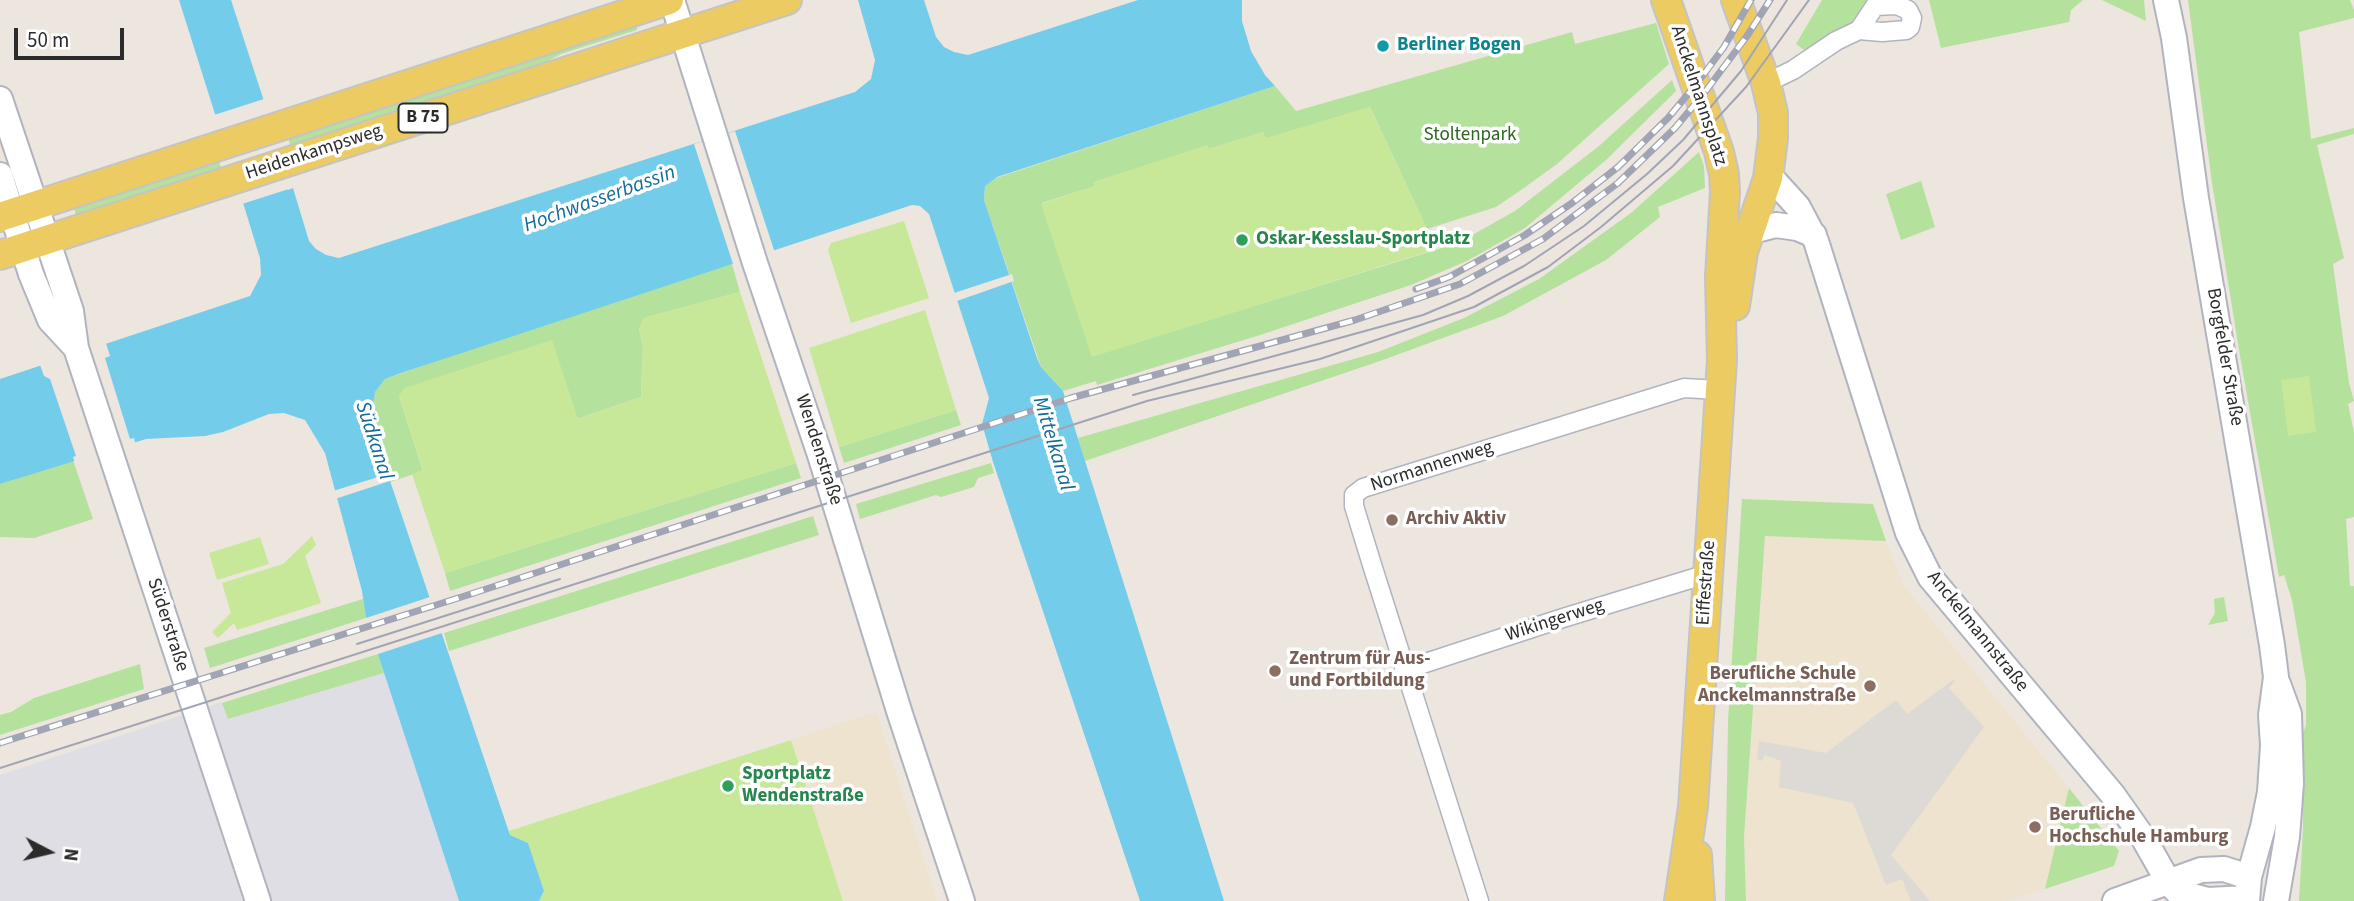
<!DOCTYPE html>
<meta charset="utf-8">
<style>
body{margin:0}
#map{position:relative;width:2354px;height:901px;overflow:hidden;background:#ece6de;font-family:"Source Sans 3",sans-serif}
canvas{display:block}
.north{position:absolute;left:14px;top:817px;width:70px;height:70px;-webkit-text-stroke:5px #fff;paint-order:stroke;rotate:97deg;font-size:19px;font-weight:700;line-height:28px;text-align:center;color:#2b2b2b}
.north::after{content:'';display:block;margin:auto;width:24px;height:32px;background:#2b2b2b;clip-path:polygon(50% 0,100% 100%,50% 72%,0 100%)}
.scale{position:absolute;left:14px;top:28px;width:110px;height:32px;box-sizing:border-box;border:4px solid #2b2b2b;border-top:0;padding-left:9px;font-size:21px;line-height:24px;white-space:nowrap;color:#2b2b2b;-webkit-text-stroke:5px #fff;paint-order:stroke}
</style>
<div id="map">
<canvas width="2354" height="901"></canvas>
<div class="north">N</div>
<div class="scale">50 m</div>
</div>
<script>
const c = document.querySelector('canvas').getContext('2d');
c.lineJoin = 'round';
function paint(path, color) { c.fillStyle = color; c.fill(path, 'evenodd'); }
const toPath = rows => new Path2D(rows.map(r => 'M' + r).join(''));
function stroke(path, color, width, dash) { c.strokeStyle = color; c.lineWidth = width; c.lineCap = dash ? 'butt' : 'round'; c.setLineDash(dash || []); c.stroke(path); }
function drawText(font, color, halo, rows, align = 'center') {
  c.font = font + ' "Source Sans 3",sans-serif'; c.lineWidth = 7; c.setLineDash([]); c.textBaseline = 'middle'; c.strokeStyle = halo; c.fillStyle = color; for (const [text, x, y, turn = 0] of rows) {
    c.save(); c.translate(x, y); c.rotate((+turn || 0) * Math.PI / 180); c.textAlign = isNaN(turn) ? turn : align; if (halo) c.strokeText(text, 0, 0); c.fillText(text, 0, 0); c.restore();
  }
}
paint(toPath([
 [384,673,459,901,0,901,0,775,222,702,228,719]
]), '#e0dee5');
paint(toPath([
 [1765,536,1886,541,1903,585,2069,788,2045,889,2006,901,1746,901,1744,837],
 [876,712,937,901,843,901,791,740]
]), '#ede3ce');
paint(toPath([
 [1822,0,1870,0,1845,30,1807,52,1796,44],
 [1929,0,2083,0,2071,10,2069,22,1941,48],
 [2102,0,2144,0,2146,21,2104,1],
 [2188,0,2350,0,2354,10,2354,18,2299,32,2311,139,2354,128,2354,134,2317,145,2344,258,2333,264,2349,383,2354,401,2348,404,2354,432,2354,517,2346,519,2350,586,2354,586,2354,901,2299,901,2303,829,2301,739,2306,725,2306,682,2292,600,2284,575,2279,577,2239,350,2212,183],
 [636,21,637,30,561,54,527,72,291,149,287,132],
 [1656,23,1669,64,1557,164,1521,190,1496,207,1427,229,1370,107,1265,139,1263,132,1209,149,1207,146,1094,182,1095,186,1042,203,1092,356,1458,243,1515,211,1599,146,1672,80,1676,91,1606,160,1525,228,1469,260,1411,285,1260,335,1097,385,1096,381,1063,391,1041,367,984,200,985,186,990,180,1275,86,1296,111,1572,32,1575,44],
 [1699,152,1704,166,1705,188,1658,207,1660,217,1606,260,1503,316,1380,361,1085,461,1078,438,1378,352,1464,318,1539,279,1631,213],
 [219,161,222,171,77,218,74,209],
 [1921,181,1935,227,1901,240,1886,194],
 [732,264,740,292,644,318,639,329,643,346,641,397,577,419,399,396,423,471,390,482,384,463,373,407,375,392,385,379,493,341],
 [956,410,961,425,844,463,839,447],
 [73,460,93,519,34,538,0,537,0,484],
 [796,463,801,478,450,591,445,573],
 [991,463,994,473,978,478,974,487,941,497,936,495,860,519,856,504],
 [1742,499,1873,504,1886,541,1765,536,1744,837,1746,901,1725,901,1728,721],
 [813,516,819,535,449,651,444,633],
 [2224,597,2228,621,2208,625,2215,613,2214,599],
 [363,599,366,618,210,668,204,648],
 [378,654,384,673,228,719,222,703],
 [140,664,144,689,0,735,0,715,11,712,34,698],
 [2069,788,2119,851,2114,866,2045,889]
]), '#b4e19c');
paint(toPath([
 [1370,107,1427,229,1433,250,1092,357,1041,204,1095,186,1094,182,1207,145,1209,149,1263,132,1266,138],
 [904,221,929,298,851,323,828,250,831,243],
 [740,292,796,463,445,573,412,474,423,470,399,396,404,388,552,340,578,419,641,397,643,346,639,329,644,318],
 [925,310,956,410,839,447,809,348],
 [2309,376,2316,432,2288,436,2281,380],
 [312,536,316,545,305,556,321,603,237,630,234,623,218,638,212,632,231,613,222,583,283,564],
 [260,537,269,564,217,580,209,553],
 [791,740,843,901,539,901,544,891,528,843,510,835,509,831]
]), '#c7e898');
paint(toPath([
 [1953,680,1955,681,1949,688,1984,727,1891,855,1930,901,1911,901,1902,879,1886,885,1853,803,1779,787,1781,761,1765,755,1762,761,1757,759,1759,741,1826,753,1896,700,1907,714]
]), '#ddd9d5');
paint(toPath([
 [179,0,231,0,263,98,288,190,293,188,309,241,316,249,326,255,339,258,855,92,871,79,875,60,858,0,924,0,936,37,944,47,954,52,968,55,1138,0,1242,0,1242,21,1251,51,1265,75,1275,86,997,177,985,186,984,200,1037,358,1041,367,1063,391,1224,901,1140,901,993,462,982,424,989,398,929,214,920,206,912,205,401,373,385,379,375,392,373,407,384,463,510,835,528,843,544,891,539,901,459,901,366,618,362,591,325,453,305,420,284,413,269,414,223,432,205,436,146,439,0,484,0,379,250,296,261,275,260,258,244,206]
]), '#74cceb');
paint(toPath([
 [264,99,292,188,242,204,214,115],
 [735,131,775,253,734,267,694,144],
 [1012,274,1014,281,954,302,951,294],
 [105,340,110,356,105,358,130,439,134,438,136,446,75,463,73,457,76,456,50,379,44,376,39,362],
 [391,473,393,480,335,499,333,491],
 [433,596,445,632,375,655,363,619]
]), '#ece6de');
const street = toPath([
 [1766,83,1793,70,1836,41,1859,30,1875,6,1897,5,1908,10,1912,18,1910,27,1906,30,1882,32,1859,30],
 [1404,670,1563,618,1707,574],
 [1479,901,1373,568,1354,506,1354,495,1363,488,1684,388,1719,390]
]);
const secondary = toPath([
 [672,0,755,263,820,455,900,714,962,901],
 [2166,0,2174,38,2196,198,2272,645,2276,677,2271,715,2273,745,2270,792,2263,827,2249,877,2247,901],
 [0,99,71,311,76,348,258,901],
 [0,175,31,274,50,320,76,348],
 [1769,175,1798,207,1816,241,1908,533,1930,577,2113,795,2144,839,2169,883,2186,901],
 [1749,232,1776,225,1797,228,1814,235],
 [2172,886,2193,896,2208,900,2247,898],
 [2115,901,2201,870,2224,869,2249,877],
 [2276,901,2287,837,2291,783,2289,714,2278,684]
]);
const primary = toPath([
 [1666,0,1719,152,1724,174,1725,192,1720,277,1722,360,1693,807,1679,901],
 [0,217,669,0],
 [0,255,787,0],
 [1735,306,1743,252,1768,178,1773,138,1773,113,1766,83,1736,0],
 [1697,855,1700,901]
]);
stroke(street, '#b1b4be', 21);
stroke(secondary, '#b1b4be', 28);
stroke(primary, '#c4c4c4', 32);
stroke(street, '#fff', 18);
stroke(secondary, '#fff', 24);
stroke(primary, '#eccb63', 28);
stroke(toPath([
 [1133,395,1423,315,1468,296,1524,266,1584,226,1647,174,1683,140,1741,71,1787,0],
 [357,644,560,579],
 [0,768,1147,401,1320,359,1474,307,1548,267,1601,227,1673,166,1746,87,1809,0]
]), '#a1a4b5', 2);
const rail = toPath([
 [1416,289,1449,277,1525,235,1572,203,1618,167,1668,118,1698,82,1724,47,1751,0],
 [0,743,474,593,1071,398,1355,320,1460,284,1543,239,1618,183,1675,128,1705,92,1747,36,1770,0]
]);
stroke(rail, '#a1a4b5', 7);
stroke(rail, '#fff', 4.5, [13]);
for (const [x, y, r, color] of [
 [1383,46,7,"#0f9aa8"],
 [1242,240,7,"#2e9e5b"],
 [1392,520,7,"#8d6e63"],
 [1275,671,7,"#8d6e63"],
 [1870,686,7,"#8d6e63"],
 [728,786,7,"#2e9e5b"],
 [2035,827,7,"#8d6e63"]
]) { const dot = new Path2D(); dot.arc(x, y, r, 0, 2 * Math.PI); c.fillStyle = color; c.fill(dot); stroke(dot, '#fff', 2.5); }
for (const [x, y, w] of [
 [423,118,49]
]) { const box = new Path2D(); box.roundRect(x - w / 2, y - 14.5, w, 29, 5); c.fillStyle = '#fff'; c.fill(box); stroke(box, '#2b2b2b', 2); }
drawText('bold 18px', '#2b2b2b', null, [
 ["B 75",423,118]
]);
drawText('bold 19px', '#0d838f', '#fff', [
 ["Berliner Bogen",1397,46]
], 'left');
drawText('19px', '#2b2b2b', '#fff', [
 ["Anckelmannsplatz",1698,96,72],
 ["Heidenkampsweg",314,153,-18],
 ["Borgfelder Straße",2224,357,80],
 ["Wendenstraße",818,450,72],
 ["Normannenweg",1432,467,-18],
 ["Eiffestraße",1707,583,-86],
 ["Wikingerweg",1555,621,-18],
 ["Süderstraße",167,625,72],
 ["Anckelmannstraße",1977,632,51]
]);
drawText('19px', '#2d671d', '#fff', [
 ["Stoltenpark",1470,136]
]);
drawText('bold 19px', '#27864d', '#fff', [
 ["Oskar-Kesslau-Sportplatz",1256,240],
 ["Sportplatz",742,775],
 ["Wendenstraße",742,797]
], 'left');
drawText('bold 19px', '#785e54', '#fff', [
 ["Archiv Aktiv",1406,520],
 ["Zentrum für Aus-",1289,660],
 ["und Fortbildung",1289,682],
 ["Berufliche Schule",1856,675,"right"],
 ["Anckelmannstraße",1856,697,"right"],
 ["Berufliche",2049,816],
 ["Hochschule Hamburg",2049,838]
], 'left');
drawText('italic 21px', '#126b99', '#fff', [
 ["Hochwasserbassin",600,200,-20],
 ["Südkanal",373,441,72],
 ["Mittelkanal",1052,444,73]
]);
</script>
